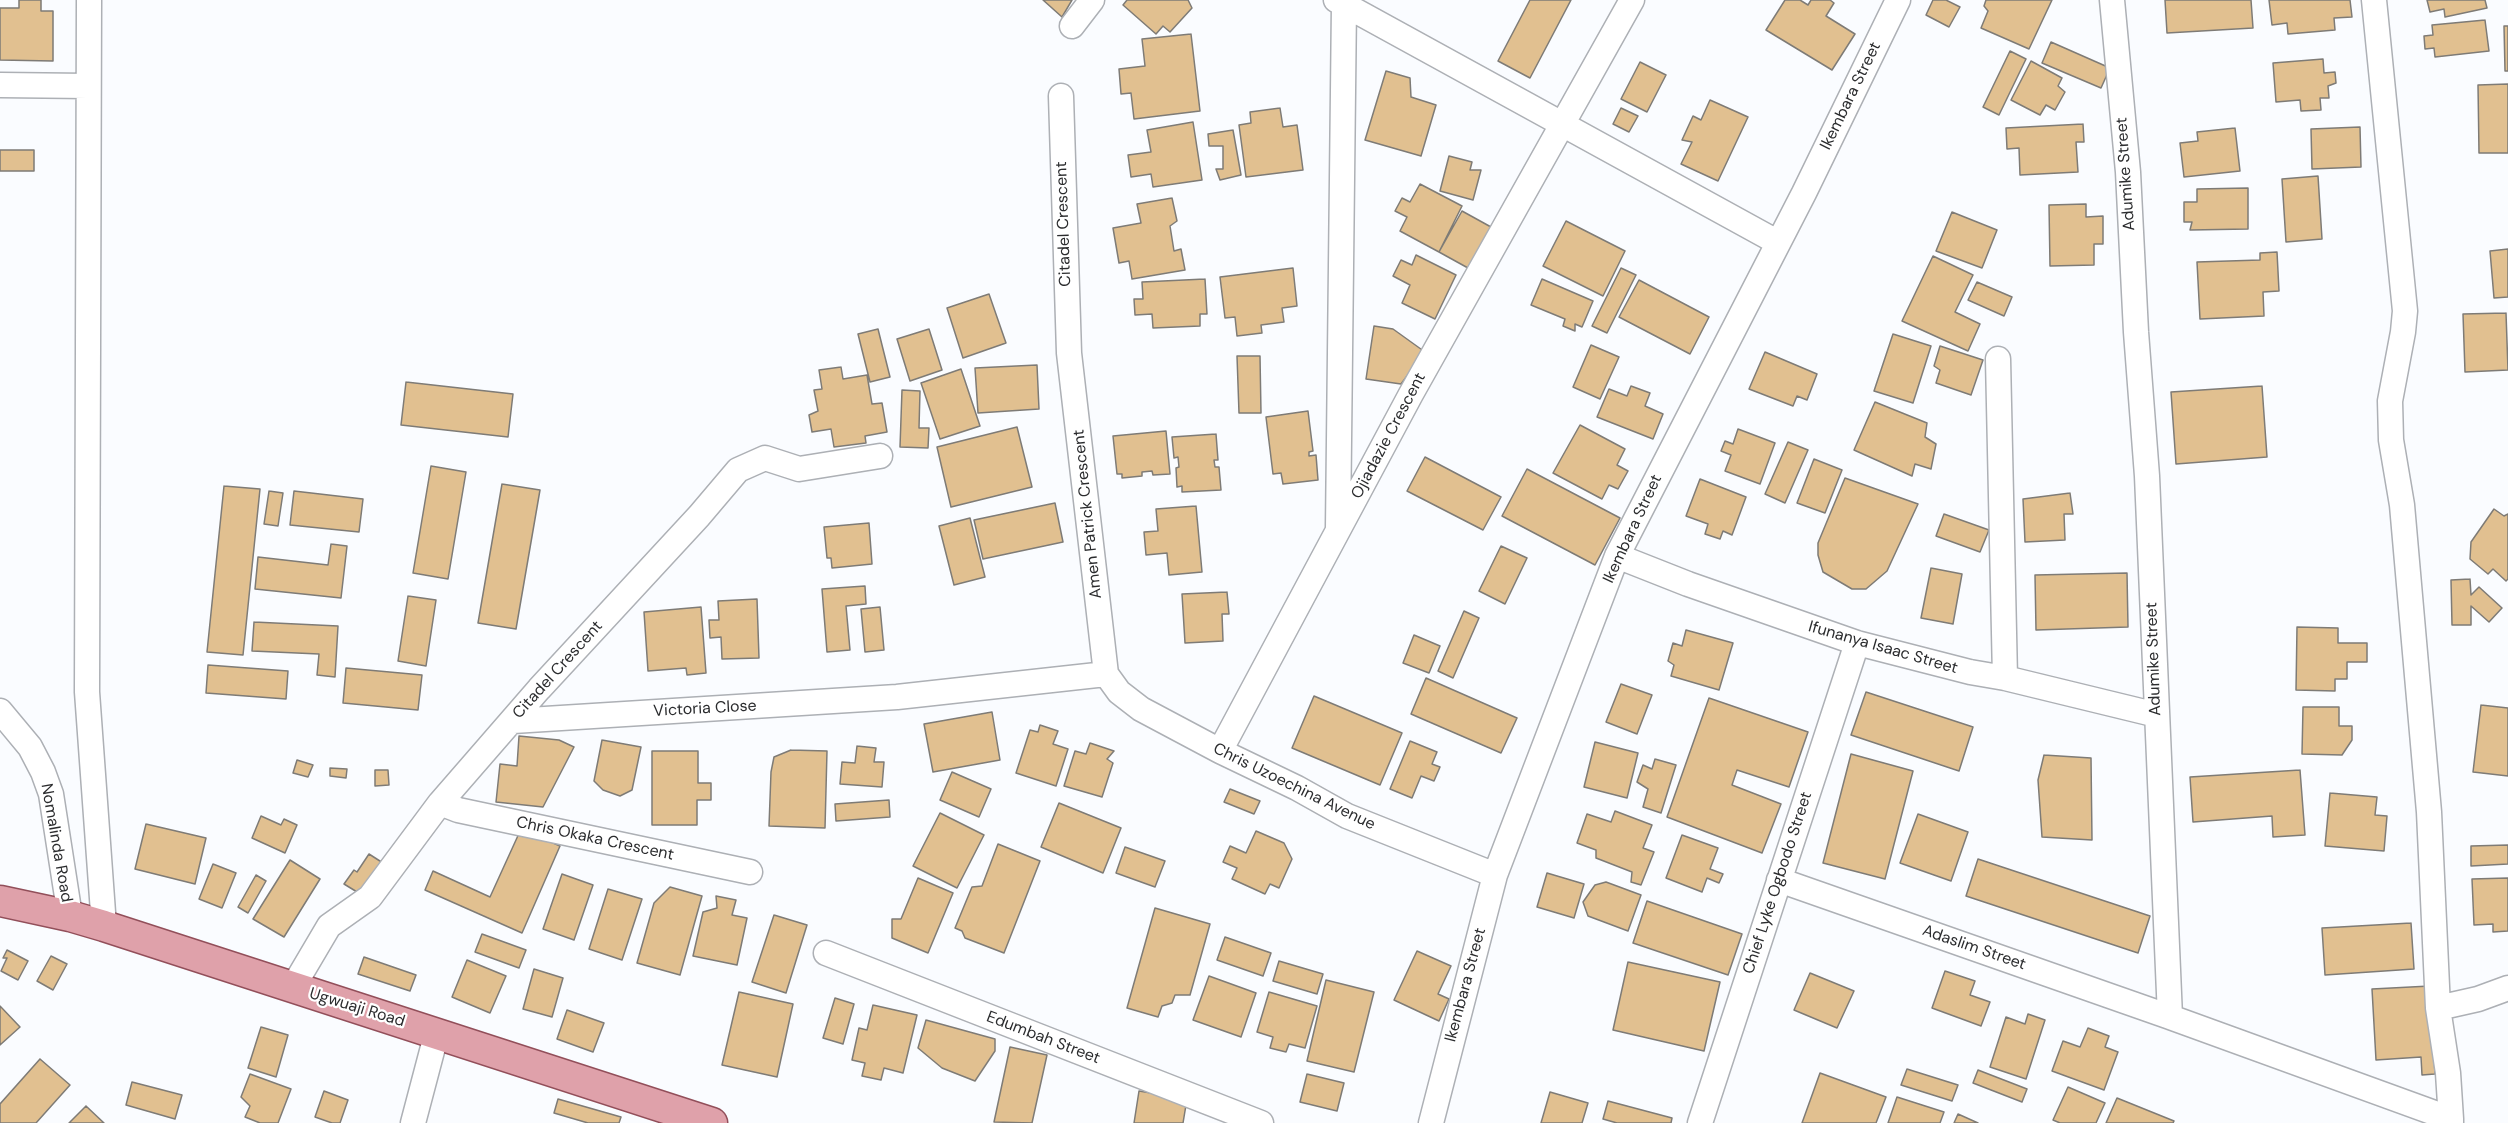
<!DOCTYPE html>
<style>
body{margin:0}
canvas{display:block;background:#fafcff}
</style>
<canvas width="2508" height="1123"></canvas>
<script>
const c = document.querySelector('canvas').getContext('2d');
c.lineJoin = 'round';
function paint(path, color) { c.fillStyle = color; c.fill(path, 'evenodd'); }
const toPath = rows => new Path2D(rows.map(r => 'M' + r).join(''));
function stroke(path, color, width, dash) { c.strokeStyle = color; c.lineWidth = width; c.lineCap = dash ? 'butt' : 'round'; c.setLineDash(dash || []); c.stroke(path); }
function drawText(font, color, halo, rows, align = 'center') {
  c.font = font + ' "DM Sans",sans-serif'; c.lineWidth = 4.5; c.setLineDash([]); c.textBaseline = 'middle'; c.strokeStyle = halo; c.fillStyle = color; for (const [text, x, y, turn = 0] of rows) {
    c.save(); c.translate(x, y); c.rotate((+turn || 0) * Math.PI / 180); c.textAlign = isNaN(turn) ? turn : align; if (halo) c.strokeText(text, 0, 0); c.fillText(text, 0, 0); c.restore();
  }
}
const building = toPath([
 [19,0,41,0,41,11,53,11,53,61,0,60,0,8,19,8,19,0],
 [1043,0,1072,0,1062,17,1043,0],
 [1127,0,1188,0,1192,8,1170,32,1163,26,1156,34,1123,5,1127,0],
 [1530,0,1571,0,1530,78,1498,61,1530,0],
 [1785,0,1800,0,1808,5,1811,0,1830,0,1834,3,1826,16,1855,34,1832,70,1766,30,1785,0],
 [1933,0,1946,0,1960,7,1949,27,1926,15,1933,0],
 [1986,0,2052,0,2029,49,1981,28,1988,11,1984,6,1986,0],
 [2165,0,2251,0,2253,28,2167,33,2165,0],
 [2269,0,2350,0,2352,17,2334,18,2335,30,2288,34,2287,23,2272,25,2269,0],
 [2427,0,2485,0,2487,8,2445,17,2444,9,2430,12,2427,0],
 [2485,20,2489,51,2435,57,2434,48,2425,49,2424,36,2433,35,2432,25,2485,20],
 [2504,26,2508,26,2508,71,2505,71,2504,26],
 [1191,34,1200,111,1134,119,1131,93,1121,94,1119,69,1145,66,1142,39,1191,34],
 [2051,42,2110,68,2101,88,2042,63,2051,42],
 [2010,51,2026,59,1999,115,1983,107,2010,51],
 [2323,59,2324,73,2335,72,2336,83,2328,86,2329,98,2320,98,2321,110,2301,111,2300,100,2276,102,2273,63,2323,59],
 [2031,61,2062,78,2058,86,2065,92,2055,110,2046,105,2040,115,2011,100,2031,61],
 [1640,62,1666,75,1647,112,1621,99,1640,62],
 [1386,71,1410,78,1411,97,1436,105,1421,156,1365,140,1386,71],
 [2508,84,2508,153,2479,153,2478,85,2508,84],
 [1710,100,1748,117,1718,181,1681,164,1692,142,1682,140,1693,116,1701,120,1710,100],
 [1280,108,1283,127,1297,125,1303,170,1246,177,1239,125,1251,123,1250,112,1280,108],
 [1621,108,1638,116,1629,132,1613,124,1621,108],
 [1193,122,1202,180,1153,187,1151,174,1131,177,1128,155,1151,152,1147,130,1193,122],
 [2083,124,2084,142,2076,142,2078,172,2020,175,2019,148,2007,149,2006,128,2083,124],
 [2360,127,2361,167,2312,169,2311,129,2360,127],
 [2235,128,2240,171,2184,177,2180,143,2198,141,2197,132,2235,128],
 [1233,130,1241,175,1220,180,1216,169,1223,169,1223,146,1209,146,1208,134,1233,130],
 [0,150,34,150,34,171,0,171,0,150],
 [1449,156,1472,162,1470,170,1481,170,1473,200,1440,191,1449,156],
 [2318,176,2322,239,2286,242,2282,179,2318,176],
 [1420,184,1462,206,1439,252,1400,231,1407,217,1395,211,1402,198,1410,202,1420,184],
 [2248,188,2248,229,2190,230,2192,222,2184,222,2184,202,2197,202,2197,189,2248,188],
 [1172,198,1177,221,1170,226,1174,251,1181,249,1185,270,1132,279,1129,261,1119,263,1113,228,1141,223,1137,204,1172,198],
 [2086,204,2086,217,2103,216,2103,244,2094,244,2094,265,2050,266,2049,205,2086,204],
 [1462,211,1491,227,1468,268,1439,252,1462,211],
 [1952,212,1997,230,1982,268,1936,251,1952,212],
 [1566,221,1625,251,1603,296,1543,266,1566,221],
 [2508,249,2508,297,2494,298,2490,251,2508,249],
 [2277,252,2279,291,2263,292,2264,316,2200,319,2197,262,2260,260,2260,253,2277,252],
 [1416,255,1456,275,1435,319,1402,303,1410,285,1393,276,1401,260,1412,265,1416,255],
 [1933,256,1973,275,1955,312,1980,324,1968,351,1902,321,1933,256],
 [1293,268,1297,306,1282,308,1284,322,1261,325,1262,333,1237,336,1235,317,1225,318,1220,277,1293,268],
 [1621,268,1636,275,1607,333,1592,326,1621,268],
 [1205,279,1207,314,1200,314,1200,326,1153,328,1152,314,1135,315,1134,299,1143,299,1142,282,1205,279],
 [1542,279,1593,301,1582,327,1575,324,1575,331,1563,326,1565,319,1531,305,1542,279],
 [1639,280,1709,317,1690,354,1619,317,1639,280],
 [1977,282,2012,297,2004,316,1968,300,1977,282],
 [989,294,1006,343,963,358,947,308,989,294],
 [2506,313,2508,370,2465,372,2463,314,2506,313],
 [1374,326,1393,329,1425,352,1401,384,1366,379,1374,326],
 [878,329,890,377,870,382,858,334,878,329],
 [929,329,942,370,910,381,897,339,929,329],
 [1893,334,1931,346,1913,403,1874,391,1893,334],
 [1591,345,1619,357,1600,399,1573,387,1591,345],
 [1940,346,1983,360,1971,395,1936,383,1940,370,1934,366,1940,346],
 [1765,352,1817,374,1807,400,1797,396,1793,406,1749,389,1765,352],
 [1237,356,1260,356,1261,413,1239,413,1237,356],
 [1037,365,1039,409,978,413,975,368,1037,365],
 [841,367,843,379,867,375,872,404,882,403,887,432,865,436,866,443,834,447,831,429,812,432,809,415,818,411,814,390,822,389,819,370,841,367],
 [961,369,980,426,940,439,921,383,961,369],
 [406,382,513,394,508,437,401,425,406,382],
 [1631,386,1650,393,1645,406,1663,414,1653,439,1597,417,1609,389,1627,396,1631,386],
 [2262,386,2267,457,2176,464,2171,392,2262,386],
 [902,390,920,391,919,428,929,428,928,448,900,447,902,390],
 [1875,402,1927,423,1925,437,1936,444,1931,469,1915,464,1912,476,1854,450,1875,402],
 [1308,411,1313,451,1309,452,1309,456,1316,455,1318,480,1283,484,1281,473,1273,474,1266,417,1308,411],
 [1580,425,1625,449,1617,465,1628,471,1618,489,1609,485,1602,499,1553,473,1580,425],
 [1017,427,1032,487,951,507,937,447,1017,427],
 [1738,429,1775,443,1760,484,1725,471,1731,455,1721,451,1725,441,1733,444,1738,429],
 [1166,431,1170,474,1153,475,1152,471,1142,472,1142,476,1122,478,1122,474,1117,474,1113,436,1166,431],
 [1216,434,1218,460,1214,460,1215,467,1219,467,1221,490,1182,492,1182,486,1177,487,1176,468,1179,467,1178,457,1174,458,1172,437,1216,434],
 [1788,442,1808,450,1785,503,1765,494,1788,442],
 [1425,457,1501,497,1483,530,1407,491,1425,457],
 [1814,459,1842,470,1825,513,1797,503,1814,459],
 [431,466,466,472,448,579,413,573,431,466],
 [1527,469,1620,518,1595,565,1502,516,1527,469],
 [1845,478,1918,504,1887,571,1866,589,1852,589,1823,572,1818,555,1818,543,1845,478],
 [1700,479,1746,497,1732,535,1723,531,1720,539,1705,534,1708,524,1686,516,1700,479],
 [502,484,540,490,516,629,478,623,502,484],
 [224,486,260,489,243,655,207,652,224,486],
 [269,491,283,493,278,526,264,524,269,491],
 [294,491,363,499,359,532,290,525,294,491],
 [2070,493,2073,514,2064,514,2065,540,2025,542,2023,499,2070,493],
 [1055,503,1063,542,983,559,974,520,1055,503],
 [1196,506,1202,572,1169,575,1167,553,1146,555,1144,532,1158,531,1156,509,1196,506],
 [2494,509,2504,516,2508,514,2508,579,2506,581,2493,569,2488,574,2470,559,2471,542,2494,509],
 [1944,514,1989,530,1980,552,1936,536,1944,514],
 [970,518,985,577,954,585,939,526,970,518],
 [869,523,872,564,832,568,831,558,827,558,824,527,869,523],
 [331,544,347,546,341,598,255,589,258,557,328,565,331,544],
 [1501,546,1527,558,1505,604,1479,591,1501,546],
 [1931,568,1962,574,1953,624,1921,618,1931,568],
 [2127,573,2128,627,2036,630,2035,575,2127,573],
 [2470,579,2471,595,2479,587,2502,608,2489,622,2471,606,2471,625,2452,625,2451,580,2470,579],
 [865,586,866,604,846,606,850,650,827,652,822,589,865,586],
 [1227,592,1229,614,1222,614,1223,641,1185,643,1182,594,1227,592],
 [408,596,436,600,426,666,398,661,408,596],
 [757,599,759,658,722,659,721,637,710,638,709,620,719,620,718,601,757,599],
 [701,607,706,673,687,675,686,668,648,671,644,612,701,607],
 [880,607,884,650,865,652,861,609,880,607],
 [1464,611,1479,618,1453,678,1438,671,1464,611],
 [254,622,338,626,335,677,317,675,319,654,252,651,254,622],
 [2297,627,2338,628,2338,643,2367,643,2367,662,2347,662,2347,679,2335,679,2335,691,2296,690,2297,627],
 [1686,630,1733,643,1719,690,1671,676,1674,665,1668,661,1673,643,1682,646,1686,630],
 [1414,635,1440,646,1429,673,1403,663,1414,635],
 [208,665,288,671,286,699,206,693,208,665],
 [346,668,422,675,418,710,343,703,346,668],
 [1426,678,1517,718,1501,753,1411,714,1426,678],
 [1621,684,1652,695,1637,734,1606,722,1621,684],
 [1866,692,1973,727,1959,771,1851,735,1866,692],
 [1314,696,1402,733,1380,785,1292,748,1314,696],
 [1709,698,1808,732,1789,787,1737,770,1732,785,1781,804,1762,853,1667,817,1709,698],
 [2481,705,2508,708,2508,776,2473,772,2481,705],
 [2303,707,2339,707,2339,726,2352,726,2352,740,2342,755,2302,754,2303,707],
 [992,712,1000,760,933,772,924,724,992,712],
 [1040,725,1058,731,1053,744,1068,749,1056,786,1016,773,1030,730,1038,732,1040,725],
 [519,736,559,740,574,747,543,807,496,802,500,764,517,766,519,736],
 [602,740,641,747,632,790,620,796,603,790,594,781,602,740],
 [1410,741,1437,752,1432,764,1440,767,1434,781,1421,776,1412,798,1390,789,1410,741],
 [1595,742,1638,753,1627,798,1584,787,1595,742],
 [1090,743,1114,751,1107,759,1113,763,1102,797,1064,786,1075,751,1086,754,1090,743],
 [857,746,876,748,874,762,884,762,882,787,840,784,842,762,855,763,857,746],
 [791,750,827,751,825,828,769,826,771,772,774,757,791,750],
 [652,751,698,751,698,783,711,783,711,800,697,800,697,825,652,825,652,751],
 [1851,754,1913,771,1885,879,1823,863,1851,754],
 [2044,755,2091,758,2092,840,2042,837,2038,780,2044,755],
 [1655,759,1676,765,1661,813,1643,807,1648,789,1637,782,1643,765,1652,769,1655,759],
 [297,760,313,765,308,777,293,773,297,760],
 [330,768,347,769,346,778,330,776,330,768],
 [375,770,388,770,389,785,375,786,375,770],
 [2300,770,2305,835,2273,837,2272,816,2193,822,2190,777,2300,770],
 [952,772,991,789,979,817,940,800,952,772],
 [1230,789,1260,801,1254,814,1224,802,1230,789],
 [2330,793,2377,797,2375,815,2387,816,2384,851,2325,846,2330,793],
 [889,800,890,817,836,821,835,804,889,800],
 [1059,803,1121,828,1103,873,1041,847,1059,803],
 [1615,811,1652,825,1643,848,1654,852,1641,885,1631,882,1632,872,1596,858,1596,850,1577,843,1587,814,1611,822,1615,811],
 [940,813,984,835,957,888,913,866,940,813],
 [1918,814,1968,832,1951,881,1900,863,1918,814],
 [261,816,281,825,284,819,297,825,285,853,252,838,261,816],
 [146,824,206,838,195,884,135,869,146,824],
 [521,829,560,846,522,933,425,890,433,871,490,897,521,829],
 [1256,831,1284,843,1292,859,1279,888,1270,884,1265,894,1232,879,1237,868,1223,862,1230,846,1246,853,1256,831],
 [1682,835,1718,848,1710,869,1723,874,1719,883,1707,878,1702,892,1666,878,1682,835],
 [998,844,1040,861,1004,953,965,938,962,931,955,928,972,887,982,886,998,844],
 [2508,845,2508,864,2471,866,2471,846,2508,845],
 [1125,847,1165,861,1155,887,1116,873,1125,847],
 [369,854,383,863,362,895,344,884,354,870,357,872,369,854],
 [1978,859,2150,916,2138,953,1966,896,1978,859],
 [290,860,320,879,284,937,253,919,290,860],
 [213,864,236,873,222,908,199,899,213,864],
 [1547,873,1584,884,1574,918,1537,907,1547,873],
 [562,874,593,885,574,940,543,929,562,874],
 [256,875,266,881,248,913,238,907,256,875],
 [918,878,953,893,928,953,892,938,892,919,901,919,918,878],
 [2508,878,2508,931,2493,932,2493,924,2474,925,2472,879,2508,878],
 [1606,882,1641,895,1628,931,1588,916,1583,902,1595,885,1606,882],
 [670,887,702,896,680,975,637,963,654,903,670,887],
 [608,889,642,899,622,960,589,949,608,889],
 [716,896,736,900,732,915,747,918,737,965,693,956,703,912,717,908,716,896],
 [1647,901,1742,934,1728,975,1633,943,1647,901],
 [1155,908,1210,924,1190,995,1175,995,1172,1003,1162,1006,1158,1017,1127,1008,1155,908],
 [774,915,807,925,786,993,752,982,774,915],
 [2411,923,2414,969,2325,975,2322,928,2411,923],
 [482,934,526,950,519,968,475,952,482,934],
 [1225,937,1271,953,1263,976,1217,960,1225,937],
 [7,950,28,961,18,980,1,971,7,958,3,958,7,950],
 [1417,951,1451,966,1438,994,1449,999,1439,1021,1394,1000,1417,951],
 [51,956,67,964,53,990,37,981,51,956],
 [364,957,416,975,410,991,358,974,364,957],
 [467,960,506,976,490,1013,452,997,467,960],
 [1279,961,1323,974,1317,994,1273,981,1279,961],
 [1628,962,1720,982,1704,1051,1613,1030,1628,962],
 [534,969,563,978,552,1017,523,1009,534,969],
 [1945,971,1975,981,1970,995,1990,1002,1981,1026,1932,1008,1945,971],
 [1810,973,1854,991,1837,1028,1794,1010,1810,973],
 [1209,976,1256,993,1241,1037,1193,1020,1209,976],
 [1326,980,1374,992,1354,1072,1307,1061,1326,980],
 [2430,986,2435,1074,2422,1075,2421,1057,2376,1060,2372,989,2430,986],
 [739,992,793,1004,777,1077,722,1065,739,992],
 [1269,992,1317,1006,1305,1048,1289,1044,1286,1052,1270,1048,1273,1037,1257,1032,1269,992],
 [835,998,854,1004,843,1044,823,1038,835,998],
 [873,1005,917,1015,903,1073,884,1068,881,1080,862,1076,865,1063,852,1060,859,1028,867,1030,873,1005],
 [0,1006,20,1027,0,1045,0,1006],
 [567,1010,604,1023,593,1052,557,1039,567,1010],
 [2028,1014,2045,1020,2026,1079,1990,1067,2006,1017,2025,1024,2028,1014],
 [926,1020,995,1039,995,1051,975,1081,942,1068,918,1048,926,1020],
 [261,1027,288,1035,276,1077,248,1068,261,1027],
 [2088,1028,2109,1036,2105,1047,2118,1052,2104,1090,2052,1071,2063,1041,2080,1047,2088,1028],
 [1010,1047,1047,1055,1032,1123,994,1122,1010,1047],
 [40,1059,70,1085,36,1123,0,1123,0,1104,40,1059],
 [1907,1069,1958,1085,1952,1101,1901,1085,1907,1069],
 [1978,1070,2027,1089,2022,1102,1973,1083,1978,1070],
 [1820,1073,1886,1097,1876,1123,1802,1123,1820,1073],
 [250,1074,291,1089,278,1123,260,1123,245,1117,250,1106,241,1097,250,1074],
 [1307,1074,1344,1083,1337,1111,1300,1102,1307,1074],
 [132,1082,182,1095,175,1119,126,1105,132,1082],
 [2068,1087,2105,1103,2096,1123,2060,1123,2053,1120,2068,1087],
 [324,1091,348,1100,340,1123,332,1123,315,1117,324,1091],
 [1139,1091,1187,1099,1183,1123,1134,1123,1139,1091],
 [1550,1092,1588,1103,1582,1123,1541,1123,1550,1092],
 [1897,1097,1944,1112,1940,1123,1888,1123,1897,1097],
 [2117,1098,2174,1121,2173,1123,2106,1123,2117,1098],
 [558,1099,621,1117,619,1123,588,1123,554,1113,558,1099],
 [1608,1101,1672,1118,1671,1123,1617,1123,1603,1119,1608,1101],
 [86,1106,104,1123,69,1123,86,1106],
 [1958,1114,1978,1123,1954,1123,1958,1114]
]);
paint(building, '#e1c090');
stroke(building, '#7e7b76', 1.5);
const minor = toPath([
 [89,0,87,692,104,926],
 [1336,0,1777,242],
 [2112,0,2128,172,2136,332,2147,476,2170,1017,2451,1119,2451,1123],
 [2374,0,2405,311,2403,332,2390,401,2391,440,2402,505,2429,812,2438,1008,2448,1073,2451,1119],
 [1072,26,1092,0],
 [0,85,88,86],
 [1061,96,1069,353,1106,674,1119,692,1141,709,1220,751,1297,788,1347,816,1495,875],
 [1998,359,2005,678],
 [1338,527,1344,4],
 [1617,556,1688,584,1857,643,1970,672,2005,678,2157,715],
 [0,711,30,747,43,772,51,794,70,916],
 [513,721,897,697,1106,674],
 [1220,751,1411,394,1632,0],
 [440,803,458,810,750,872],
 [1779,880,2170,1017],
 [826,953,1261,1123],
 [293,987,329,926,370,897,440,803,539,689,699,516,738,470,765,458,799,469,880,456],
 [2438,1008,2478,999,2508,988],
 [413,1123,437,1032],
 [1431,1123,1495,875,1617,556,1804,193,1898,0],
 [1700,1123,1857,643]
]);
const major = toPath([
 [0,901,70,916,104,926,712,1123]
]);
stroke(minor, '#adb0b5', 27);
stroke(major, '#924f5a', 33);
stroke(minor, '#fff', 24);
stroke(major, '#dfa1aa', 30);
drawText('16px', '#2b2c2e', '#fff', [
 ["Ikembara Street",1851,96,-64],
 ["Adumike Street",2126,174,-94],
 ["Citadel Crescent",1064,224,-92],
 ["Ojiadazie Crescent",1389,436,-62],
 ["Amen Patrick Crescent",1088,514,-96],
 ["Ikembara Street",1633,529,-65],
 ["Ifunanya Isaac Street",1883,648,16],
 ["Adumike Street",2154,659,-92],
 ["Citadel Crescent",558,670,-48],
 ["Victoria Close",705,709,-3],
 ["Chris Uzoechina Avenue",1294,787,26],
 ["Chris Okaka Crescent",595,839,12],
 ["Nomalinda Road",56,843,80],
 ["Chief Lyke Ogbodo Street",1778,883,-72],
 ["Adaslim Street",1974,948,19],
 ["Ikembara Street",1466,985,-75],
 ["Ugwuaji Road",357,1008,17],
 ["Edumbah Street",1043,1038,21]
]);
</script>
